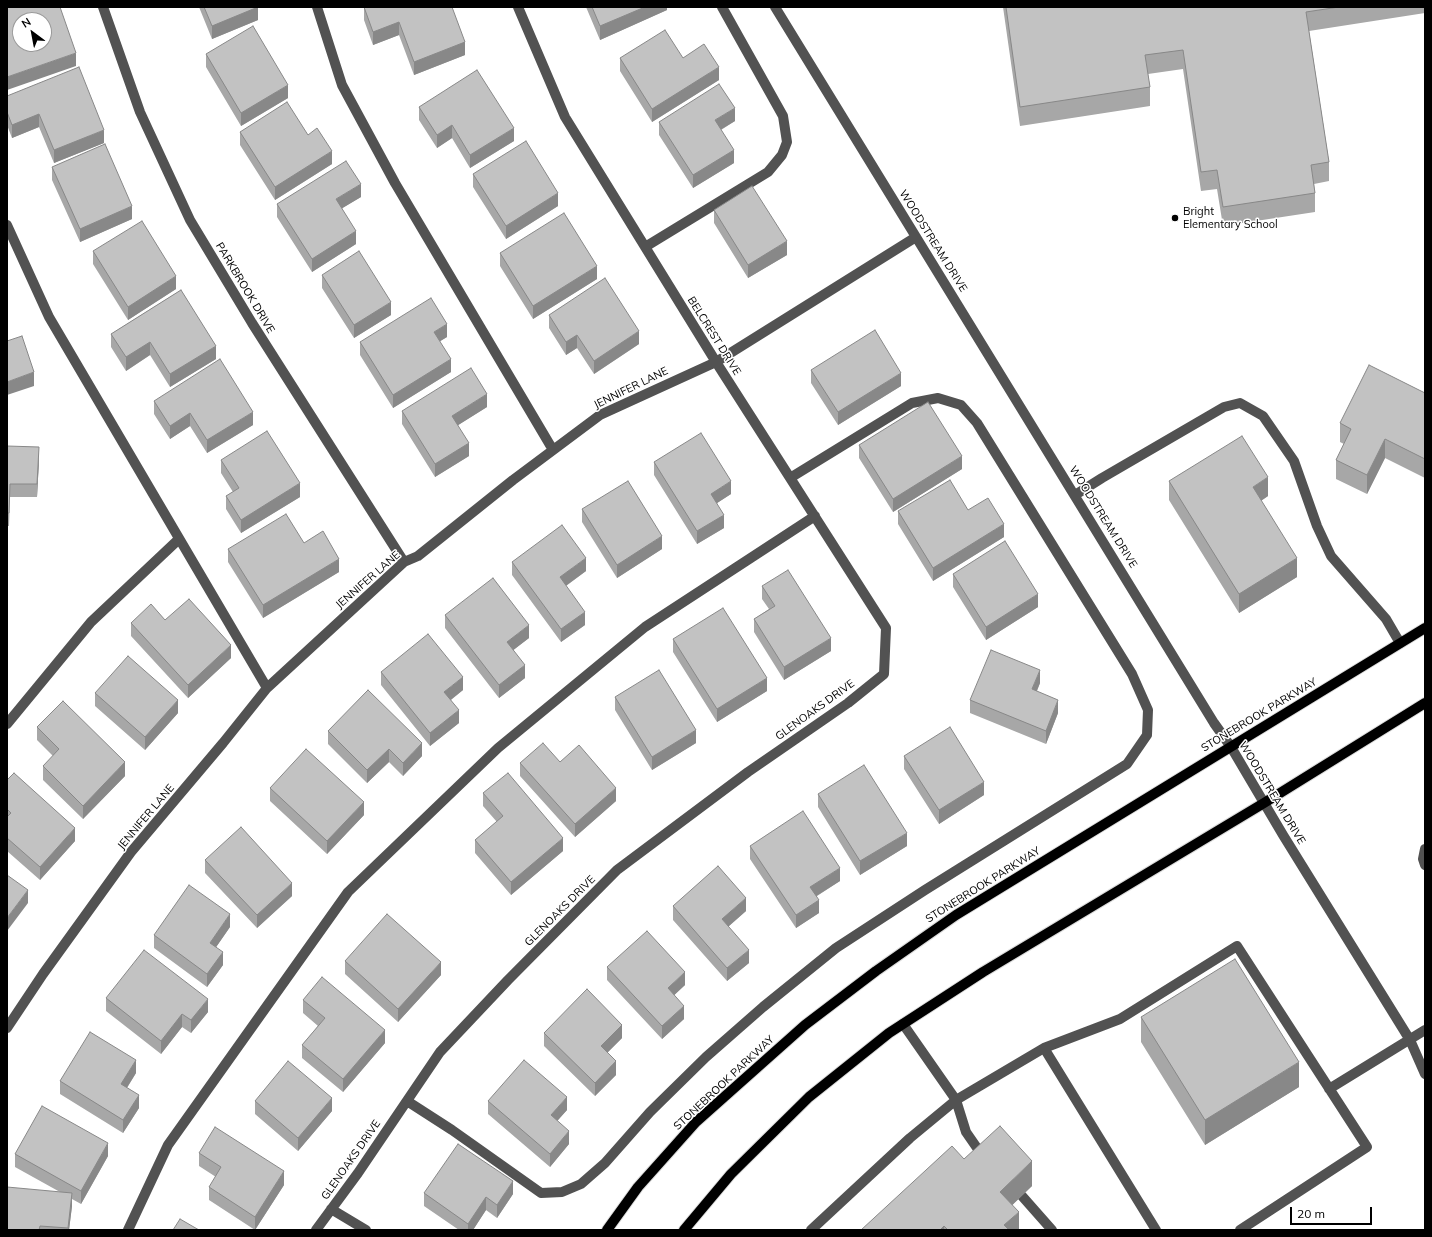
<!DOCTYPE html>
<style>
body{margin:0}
#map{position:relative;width:1432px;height:1237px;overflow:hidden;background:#fff;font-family:Mulish,sans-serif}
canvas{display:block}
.frame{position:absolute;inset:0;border:8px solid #000;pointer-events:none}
.north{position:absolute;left:12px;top:12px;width:40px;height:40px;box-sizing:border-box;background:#fff;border:1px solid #999;border-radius:50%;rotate:328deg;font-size:11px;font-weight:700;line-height:16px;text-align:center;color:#000}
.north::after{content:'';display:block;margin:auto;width:14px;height:18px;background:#000;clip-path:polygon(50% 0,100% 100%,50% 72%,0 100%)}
.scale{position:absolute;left:1290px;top:1207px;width:82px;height:18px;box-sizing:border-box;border:2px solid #000;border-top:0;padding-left:5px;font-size:12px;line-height:14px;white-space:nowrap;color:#000;-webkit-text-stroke:3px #fff;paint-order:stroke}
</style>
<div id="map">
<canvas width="1432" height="1237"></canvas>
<div class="frame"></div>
<div class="north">N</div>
<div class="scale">20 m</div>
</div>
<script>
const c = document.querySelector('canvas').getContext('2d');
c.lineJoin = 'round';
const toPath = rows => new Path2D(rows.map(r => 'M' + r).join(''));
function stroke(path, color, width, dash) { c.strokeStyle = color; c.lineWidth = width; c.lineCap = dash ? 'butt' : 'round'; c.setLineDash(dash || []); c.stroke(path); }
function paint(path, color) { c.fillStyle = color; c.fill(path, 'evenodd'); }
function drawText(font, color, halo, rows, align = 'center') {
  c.font = font + ' Mulish,sans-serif'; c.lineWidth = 3; c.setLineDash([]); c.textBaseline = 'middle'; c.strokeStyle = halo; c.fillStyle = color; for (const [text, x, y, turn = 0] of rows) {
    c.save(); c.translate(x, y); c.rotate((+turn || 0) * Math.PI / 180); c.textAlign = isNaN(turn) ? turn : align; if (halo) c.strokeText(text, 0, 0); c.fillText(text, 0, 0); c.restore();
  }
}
const major = toPath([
 [607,1230,638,1187,696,1122,805,1025,876,971,956,915,1425,628],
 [684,1230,731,1174,809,1097,889,1033,983,972,1264,803,1425,703]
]);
stroke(major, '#dbdbdb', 12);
stroke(toPath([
 [103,7,140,112,190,220,252,323,404,562],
 [317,7,342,85,395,183,553,450],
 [775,7,1214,723,1231,747,1283,835,1410,1040,1425,1074],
 [7,225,49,317,267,688],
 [645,247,768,172,782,155,787,142,783,116,722,7],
 [1075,495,1102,478,1224,407,1240,403,1263,416,1294,461,1317,526,1331,556,1386,619,1400,643],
 [7,724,91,622,179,539],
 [1425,849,1423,859,1425,865],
 [903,1024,956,1100,966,1132,984,1158],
 [7,1028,43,974,131,852,223,743,267,688,404,562,418,556,513,480,600,415,716,362,916,237],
 [1044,1048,1156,1230],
 [1329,1089,1425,1030],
 [407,1101,452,1130,541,1193,562,1192,581,1184,605,1163,650,1112,706,1057,763,1007,836,948,925,890,1127,764,1147,735,1148,710,1132,674,977,423,961,405,938,398,912,403,790,478],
 [1022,1196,1052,1230],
 [331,1209,366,1230],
 [128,1230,168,1145,348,892,498,748,645,627,815,516],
 [316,1230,358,1173,440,1052,508,980,617,870,748,772,848,703,884,674,886,628,716,362,565,117,518,7],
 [811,1230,910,1138,956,1100,1044,1048,1120,1019,1237,946,1367,1147,1240,1230]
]), '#525252', 10);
stroke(major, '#000', 10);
paint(toPath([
 [199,7,258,7,258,20,212,39],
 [364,7,465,42,465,55,414,75,399,35,373,45,364,20],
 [586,7,667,7,667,10,600,40],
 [1003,7,1425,7,1425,13,1309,31,1329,162,1329,181,1314,184,1315,193,1315,212,1223,226,1217,189,1201,191,1183,69,1148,74,1150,87,1150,106,1020,126],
 [206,54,288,98,241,126,206,67],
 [620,58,683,58,719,80,652,122,620,71],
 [7,96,104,143,54,163,39,127,12,138,7,125],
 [419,107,514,141,470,168,452,138,437,148,419,120],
 [735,121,721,130,734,163,693,188,659,135,659,122],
 [240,132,308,135,332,164,275,200,240,145],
 [52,167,132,219,80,242,52,180],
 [473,174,558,206,506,239,473,187],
 [361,197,342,208,356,244,312,272,277,217,277,204],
 [714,210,787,255,748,278,714,223],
 [93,251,176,289,128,320,93,264],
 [500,253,597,279,533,319,500,266],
 [322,275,391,315,354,338,322,288],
 [181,290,216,359,170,387,150,355,126,371,111,347,111,334],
 [549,315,639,344,594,374,577,348,566,355,549,328],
 [447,337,440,341,451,372,393,408,360,355,360,342],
 [811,370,901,386,838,425,811,383],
 [1425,393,1425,478,1385,458,1367,494,1336,479,1336,460,1344,444,1340,442,1340,423],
 [154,401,253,425,207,453,190,426,170,439,154,414],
 [487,407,458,425,469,456,435,477,402,424,402,411],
 [859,445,962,469,893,512,859,458],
 [7,446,39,460,37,497,10,497,9,526,7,526],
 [221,460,300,497,241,533,226,509,226,496,233,492,221,473],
 [654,462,731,494,717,503,724,528,697,544,654,475],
 [1169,481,1268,496,1261,501,1297,577,1239,613,1169,500],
 [582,509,662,549,617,578,582,522],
 [968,510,1004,537,933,581,898,524,898,511],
 [304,543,339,572,263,618,228,562,228,549],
 [512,562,586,571,566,586,585,625,561,642,512,575],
 [953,574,1038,607,986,640,953,587],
 [762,586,831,651,784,680,754,632,754,619,769,609,762,599],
 [445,615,529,638,513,650,525,678,499,698,445,628],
 [165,620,231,658,188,698,131,636,131,623],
 [673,639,767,691,717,722,673,652],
 [381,672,463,690,451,700,459,723,430,746,381,685],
 [1040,683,1037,691,1058,713,1046,744,970,713,970,700],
 [95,693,178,713,145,750,95,706],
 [615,697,696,743,652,770,615,710],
 [37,727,125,776,83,819,43,780,43,766,53,756,37,740],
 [328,731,422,756,403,776,389,762,367,783,328,744],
 [904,756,984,795,939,824,904,769],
 [520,763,616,801,575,837,520,776],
 [7,780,75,841,40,880,7,851],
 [270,788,364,815,327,854,270,801],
 [483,793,563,851,511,895,475,853,475,840,497,822,483,806],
 [818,794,907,846,860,875,818,807],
 [750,846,840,881,817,896,819,913,796,928,750,859],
 [205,860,292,896,257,928,205,873],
 [673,906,746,911,728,927,749,963,727,981,673,920],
 [230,927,216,947,223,965,207,987,154,948,154,935],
 [345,961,441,975,398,1022,345,974],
 [607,967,685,985,674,995,684,1019,662,1039,607,980],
 [106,998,208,1012,191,1033,182,1027,161,1054,106,1011],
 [303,1000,385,1043,343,1092,302,1058,302,1045,318,1026,303,1013],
 [1141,1017,1299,1087,1205,1145,1141,1042],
 [544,1033,622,1038,607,1053,616,1075,595,1096,544,1046],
 [136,1073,127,1088,139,1108,123,1133,60,1094,60,1081],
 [255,1101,332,1111,298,1151,255,1114],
 [488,1101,567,1110,557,1121,569,1144,550,1167,488,1114],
 [199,1153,284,1185,255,1230,209,1200,209,1187,216,1177,199,1166],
 [15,1154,108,1156,81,1204,72,1199,72,1206,69,1230,7,1230,60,1192,15,1167],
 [964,1159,1032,1186,1012,1205,1019,1230,861,1230],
 [424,1193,513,1194,497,1218,486,1210,473,1230,459,1230,424,1206]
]), '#a7a7a7');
paint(toPath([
 [258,7,258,20,212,39,212,26],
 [645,7,667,7,667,10,600,40,600,26],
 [399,22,399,35,373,45,373,32],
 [465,42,465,55,414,75,414,62],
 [76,53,76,66,7,90,7,77],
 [719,67,719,80,652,122,652,109],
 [288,85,288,98,241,126,241,113],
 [735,108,735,121,715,133,715,120],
 [39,114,39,127,12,138,12,125],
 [452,125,452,138,437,148,437,135],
 [514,128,514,141,470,168,470,155],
 [104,130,104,143,54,163,54,150],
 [734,150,734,163,693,188,693,175],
 [332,151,332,164,275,200,275,187],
 [361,184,361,197,336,212,336,199],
 [558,193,558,206,506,239,506,226],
 [132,206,132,219,80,242,80,229],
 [356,231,356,244,312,272,312,259],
 [787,241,787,255,748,278,748,265],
 [597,266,597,279,533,319,533,306],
 [176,276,176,289,128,320,128,307],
 [391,302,391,315,354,338,354,325],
 [447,324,447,337,434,345,434,332],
 [639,331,639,344,594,374,594,361],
 [577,335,577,348,566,355,566,342],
 [150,342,150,355,126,371,126,357],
 [216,346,216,359,170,387,170,374],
 [451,359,451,372,393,408,393,395],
 [34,372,34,386,7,395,7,382],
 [901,373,901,386,838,425,838,412],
 [487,394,487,407,452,429,452,416],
 [253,412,253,425,207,453,207,440],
 [190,413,190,426,170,439,170,426],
 [1385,439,1385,458,1367,494,1367,475],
 [469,443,469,456,435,477,435,464],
 [39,447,39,460,37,497,37,484],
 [962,456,962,469,893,512,893,499],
 [1268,477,1268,496,1253,506,1253,487],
 [731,481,731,494,711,507,711,494],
 [300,483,300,497,241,533,241,520],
 [724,515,724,528,697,544,697,531],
 [1004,524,1004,537,933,581,933,568],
 [662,536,662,549,617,578,617,565],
 [586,558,586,571,560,590,560,577],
 [1297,558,1297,577,1239,613,1239,594],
 [339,559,339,572,263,618,263,605],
 [1038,594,1038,607,986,640,986,627],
 [585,612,585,625,561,642,561,629],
 [529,625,529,638,507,655,507,642],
 [831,638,831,651,784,680,784,667],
 [231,645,231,658,188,698,188,685],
 [525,665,525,678,499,698,499,685],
 [1040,670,1040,683,1032,702,1032,689],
 [463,677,463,690,444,705,444,692],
 [767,678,767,691,717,722,717,709],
 [178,700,178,713,145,750,145,737],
 [1058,700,1058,713,1046,744,1046,731],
 [459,710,459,723,430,746,430,733],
 [696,730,696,743,652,770,652,757],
 [422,743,422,756,403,776,403,763],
 [389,749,389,762,367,783,367,770],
 [125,762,125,776,83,819,83,806],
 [984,782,984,795,939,824,939,810],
 [616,788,616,801,575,837,575,824],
 [364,802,364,815,327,854,327,841],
 [75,828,75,841,40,880,40,867],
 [907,833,907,846,860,875,860,861],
 [563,838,563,851,511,895,511,882],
 [840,868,840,881,810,900,810,887],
 [292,883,292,896,257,928,257,915],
 [28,890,28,903,7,931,7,918],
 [746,898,746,911,722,932,722,919],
 [819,900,819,913,796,928,796,915],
 [230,914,230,927,210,956,210,943],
 [749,950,749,963,727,981,727,968],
 [223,952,223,965,207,987,207,974],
 [441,962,441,975,398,1022,398,1009],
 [685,972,685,985,668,1001,668,988],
 [208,999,208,1012,191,1033,191,1020],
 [684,1006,684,1019,662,1039,662,1026],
 [182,1014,182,1027,161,1054,161,1041],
 [622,1025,622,1038,601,1059,601,1046],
 [385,1030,385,1043,343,1092,343,1079],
 [136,1060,136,1073,121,1097,121,1084],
 [616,1061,616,1075,595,1096,595,1083],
 [1299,1062,1299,1087,1205,1145,1205,1120],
 [139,1095,139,1108,123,1133,123,1120],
 [567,1097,567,1110,551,1128,551,1115],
 [332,1098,332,1111,298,1151,298,1138],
 [569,1131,569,1144,550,1167,550,1154],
 [108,1143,108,1156,81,1204,81,1191],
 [1032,1161,1032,1186,1000,1217,1000,1192],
 [284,1171,284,1185,255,1230,255,1217],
 [513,1181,513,1194,497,1218,497,1205],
 [72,1193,72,1206,69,1230,68,1230],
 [486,1197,486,1210,473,1230,468,1230,468,1224],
 [1019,1212,1019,1230,1004,1230,1004,1225],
 [944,1226,944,1230,940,1230]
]), '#888');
const building = toPath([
 [7,7,60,7,76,53,7,77,7,7],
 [20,20,44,20,44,44,20,44,20,20],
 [204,7,258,7,212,26,204,7],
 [364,7,452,7,465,42,414,62,399,22,373,32,364,7],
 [592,7,645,7,600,26,592,7],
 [1006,7,1339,7,1306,12,1329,162,1311,165,1315,193,1223,207,1217,170,1201,172,1183,50,1145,55,1150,87,1020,107,1006,7],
 [253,26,288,85,241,113,206,54,253,26],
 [665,30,683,58,704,44,719,67,652,109,620,58,665,30],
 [79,67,104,130,54,150,39,114,12,125,7,112,7,96,79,67],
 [477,70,514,128,470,155,452,125,437,135,419,107,477,70],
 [719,84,735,108,715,120,734,150,693,175,659,122,719,84],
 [287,102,308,135,317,128,332,151,275,187,240,132,287,102],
 [526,141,558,193,506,226,473,174,526,141],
 [105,144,132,206,80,229,52,167,105,144],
 [346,161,361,184,336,199,356,231,312,259,277,204,346,161],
 [752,186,787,241,748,265,714,210,752,186],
 [564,213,597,266,533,306,500,253,564,213],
 [142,221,176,276,128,307,93,251,142,221],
 [359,251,391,302,354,325,322,275,359,251],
 [605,278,639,331,594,361,577,335,566,342,549,315,605,278],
 [181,290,216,346,170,374,150,342,126,357,111,334,181,290],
 [431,298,447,324,434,332,451,359,393,395,360,342,431,298],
 [875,330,901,373,838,412,811,370,875,330],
 [22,336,34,372,7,382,7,341,22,336],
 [220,359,253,412,207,440,190,413,170,426,154,401,220,359],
 [1369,365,1425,393,1425,459,1385,439,1367,475,1336,460,1351,429,1340,423,1369,365],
 [471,368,487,394,452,416,469,443,435,464,402,411,471,368],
 [928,402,962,456,893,499,859,445,928,402],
 [267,431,300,483,241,520,226,496,239,488,221,460,267,431],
 [701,433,731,481,711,494,724,515,697,531,654,462,701,433],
 [1242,436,1268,477,1253,487,1297,558,1239,594,1169,481,1242,436],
 [7,446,39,447,37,484,10,484,9,513,7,513,7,446],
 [950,480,968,510,988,498,1004,524,933,568,898,511,950,480],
 [628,481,662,536,617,565,582,509,628,481],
 [286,514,304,543,323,531,339,559,263,605,228,549,286,514],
 [562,525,586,558,560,577,585,612,561,629,512,562,562,525],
 [1005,541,1038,594,986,627,953,574,1005,541],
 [788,570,831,638,784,667,754,619,775,606,762,586,788,570],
 [493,578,529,625,507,642,525,665,499,685,445,615,493,578],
 [189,599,231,645,188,685,131,623,151,604,165,620,189,599],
 [723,608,767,678,717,709,673,639,723,608],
 [428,634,463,677,444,692,459,710,430,733,381,672,428,634],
 [991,650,1040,670,1032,689,1058,700,1046,731,970,700,991,650],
 [128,656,178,700,145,737,95,693,128,656],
 [659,670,696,730,652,757,615,697,659,670],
 [368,690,422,743,403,763,389,749,367,770,328,731,368,690],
 [63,701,125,762,83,806,43,766,59,749,37,727,63,701],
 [950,727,984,782,939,810,904,756,950,727],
 [543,743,560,762,579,745,616,788,575,824,520,763,543,743],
 [306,749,364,802,327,841,270,788,306,749],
 [864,765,907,833,860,861,818,794,864,765],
 [14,773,75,828,40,867,7,838,7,817,11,813,7,809,7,780,14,773],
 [508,773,563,838,511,882,475,840,503,816,483,793,508,773],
 [803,811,840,868,810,887,819,900,796,915,750,846,803,811],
 [241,827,292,883,257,915,205,860,241,827],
 [718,866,746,898,722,919,749,950,727,968,673,906,718,866],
 [7,875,28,890,7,918,7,875],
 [189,885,230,914,210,943,223,952,207,974,154,935,189,885],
 [387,914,441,962,398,1009,345,961,387,914],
 [647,931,685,972,668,988,684,1006,662,1026,607,967,647,931],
 [144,950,208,999,191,1020,182,1014,161,1041,106,998,144,950],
 [1235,959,1299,1062,1205,1120,1141,1017,1235,959],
 [322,977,385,1030,343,1079,302,1045,325,1018,303,1000,322,977],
 [587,989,622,1025,601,1046,616,1061,595,1083,544,1033,587,989],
 [90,1032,136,1060,121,1084,139,1095,123,1120,60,1081,90,1032],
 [524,1060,567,1097,551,1115,569,1131,550,1154,488,1101,524,1060],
 [288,1061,332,1098,298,1138,255,1101,288,1061],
 [42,1106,108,1143,81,1191,15,1154,42,1106],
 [1000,1126,1032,1161,1000,1192,1019,1212,1004,1225,1009,1230,948,1230,944,1226,940,1230,861,1230,952,1146,964,1159,1000,1126],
 [215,1127,284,1171,255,1217,209,1187,221,1167,199,1153,215,1127],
 [458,1144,513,1181,497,1205,486,1197,468,1224,424,1193,458,1144],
 [7,1187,72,1193,68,1228,40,1226,39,1230,7,1230,7,1187],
 [180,1219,199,1230,173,1230,180,1219]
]);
paint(building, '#c2c2c2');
stroke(building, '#888', 1);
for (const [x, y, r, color] of [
 [1175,218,4,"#000"]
]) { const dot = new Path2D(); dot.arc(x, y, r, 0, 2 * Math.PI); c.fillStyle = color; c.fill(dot); stroke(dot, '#fff', 1.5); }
drawText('11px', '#000', '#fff', [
 ["Bright",1183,212],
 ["Elementary School",1183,225]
], 'left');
drawText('11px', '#000', '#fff', [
 ["WOODSTREAM DRIVE",933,241,58],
 ["PARKBROOK DRIVE",245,288,59],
 ["BELCREST DRIVE",714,336,58],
 ["JENNIFER LANE",631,388,-26],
 ["WOODSTREAM DRIVE",1103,517,58],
 ["JENNIFER LANE",368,580,-41],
 ["GLENOAKS DRIVE",815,710,-36],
 ["STONEBROOK PARKWAY",1259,715,-31],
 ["WOODSTREAM DRIVE",1272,793,59],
 ["JENNIFER LANE",146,817,-50],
 ["STONEBROOK PARKWAY",983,885,-32],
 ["GLENOAKS DRIVE",560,911,-45],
 ["STONEBROOK PARKWAY",724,1083,-43],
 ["GLENOAKS DRIVE",351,1160,-55]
]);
</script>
